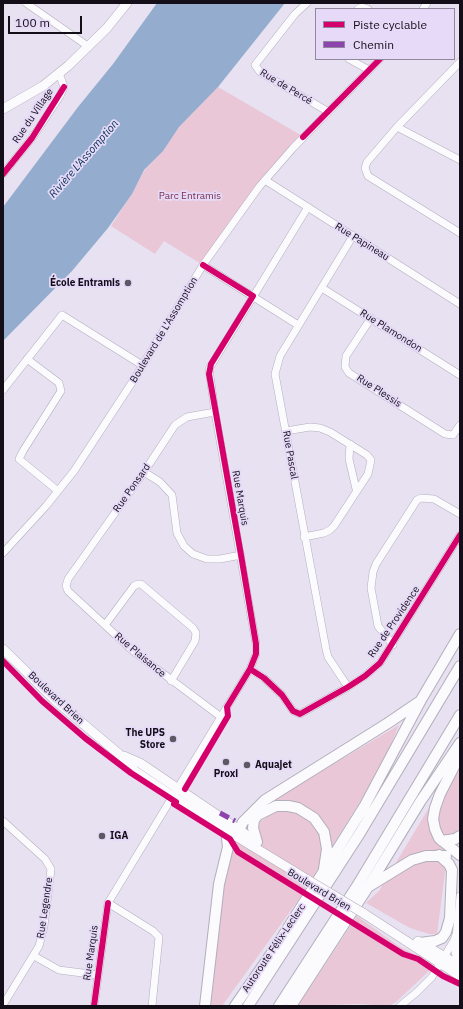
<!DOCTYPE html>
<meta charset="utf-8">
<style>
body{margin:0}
#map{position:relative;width:463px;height:1009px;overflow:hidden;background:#e7e1f1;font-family:"IBM Plex Sans",sans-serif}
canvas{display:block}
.frame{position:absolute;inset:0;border:4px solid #130e18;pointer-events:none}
.legend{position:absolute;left:315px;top:8px;width:140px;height:52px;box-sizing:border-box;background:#e6daf8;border:1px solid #92889e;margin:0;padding:5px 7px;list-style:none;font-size:12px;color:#130e18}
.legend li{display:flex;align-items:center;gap:8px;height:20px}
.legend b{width:20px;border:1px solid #92889e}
.scale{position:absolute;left:8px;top:16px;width:74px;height:18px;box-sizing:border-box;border:2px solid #130e18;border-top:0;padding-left:5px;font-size:12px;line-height:14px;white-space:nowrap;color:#130e18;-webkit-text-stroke:3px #e6daf8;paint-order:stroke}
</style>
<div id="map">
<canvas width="463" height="1009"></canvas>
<div class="frame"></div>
<ul class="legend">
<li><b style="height:5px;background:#d6006c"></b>Piste cyclable</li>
<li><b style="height:5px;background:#8e44ad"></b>Chemin</li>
</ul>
<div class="scale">100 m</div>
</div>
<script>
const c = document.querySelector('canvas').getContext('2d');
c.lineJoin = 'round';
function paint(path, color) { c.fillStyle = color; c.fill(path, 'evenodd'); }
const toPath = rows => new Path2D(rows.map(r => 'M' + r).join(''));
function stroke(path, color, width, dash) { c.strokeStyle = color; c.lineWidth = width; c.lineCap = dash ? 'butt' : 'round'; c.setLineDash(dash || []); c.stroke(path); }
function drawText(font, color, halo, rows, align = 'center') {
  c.font = font + ' "IBM Plex Sans",sans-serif'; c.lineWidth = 3.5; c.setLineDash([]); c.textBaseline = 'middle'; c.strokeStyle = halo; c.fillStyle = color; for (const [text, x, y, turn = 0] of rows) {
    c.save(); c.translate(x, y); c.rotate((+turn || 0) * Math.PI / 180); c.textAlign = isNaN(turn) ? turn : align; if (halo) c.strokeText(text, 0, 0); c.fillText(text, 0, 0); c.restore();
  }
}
paint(toPath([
 [218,87,304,137,294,146,203,265,164,241,155,254,111,226,131,195,144,171,163,150,179,127],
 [399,725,381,768,299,899,222,1006,211,1006,223,891,235,840,251,850,259,828,258,824,271,813,268,803],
 [460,770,460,827,455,834,445,872,437,934,429,934,410,928,366,903,379,891,433,801],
 [357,916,397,945,432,964,429,971,396,1002,389,1006,359,1004,298,1006]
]), '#e9c7d7');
paint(toPath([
 [157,3,285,3,218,87,179,127,163,151,144,170,132,194,108,228,72,271,3,341,3,207,78,107,113,64]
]), '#94accd');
const minor = toPath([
 [26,3,89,47],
 [307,3,295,14,255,65,260,72,327,111],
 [358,9,362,7,368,9],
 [423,9,427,3],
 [349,59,369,70],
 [460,62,397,127,367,162,365,168,368,176,460,233],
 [397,127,460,160],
 [3,174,32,138,60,96,64,87,59,73],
 [265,180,460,304],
 [203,265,298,325],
 [322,288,460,375],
 [371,318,346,356,345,367,349,373,445,434,453,435,460,425],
 [27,359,59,383,61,391,23,451,19,459,58,491],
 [3,390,62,315,142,365],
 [215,412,187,417,175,425,144,472,68,579,66,586,68,591,133,651,221,717],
 [286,431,310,427,320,428,330,432,367,455,371,460,368,474,334,526,330,530,324,533,304,537],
 [350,444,349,459,356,489],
 [144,472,160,482,172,495,177,533,184,546,193,554,207,559,220,559,241,555],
 [3,553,46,506,74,471,133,381,203,265,259,187,293,148,380,59],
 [105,625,134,586,138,584,141,584,193,628,196,633,195,641,171,681],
 [393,645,378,626,371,588,373,572,376,564,417,500,421,498,434,499,460,514],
 [250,669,264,678,282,695,293,711,300,714,348,687,365,676,380,663,460,535],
 [348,687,328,657,326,649,275,374,280,356,353,236],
 [3,821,45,859,51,869,44,926,39,946,3,1005],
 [108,903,153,931,159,937,152,1006],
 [34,956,59,970,98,975],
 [94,1006,108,903,250,669,256,654,256,644,215,412,209,369,308,207],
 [400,1006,417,992,432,977,456,937,460,896]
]);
const major = toPath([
 [3,109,43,86,68,66,107,28,127,3],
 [3,649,56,701,119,754,135,771,198,813,308,880],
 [124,756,140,763,254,840],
 [363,913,460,976],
 [456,937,456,951,459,965],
 [418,941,460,966]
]);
const highway = toPath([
 [460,755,440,794,435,808,433,819,435,829,439,838,460,855],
 [236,836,243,822,265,800,388,723,419,702],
 [442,841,455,839,460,836],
 [257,842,253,828,254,820,258,815,276,806,288,806,298,808,314,818,324,832,327,849,324,869],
 [368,887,412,860,426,856,446,856],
 [420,943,435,941,442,938,446,932,450,918,452,870,449,864,439,855],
 [205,1006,219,884,228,847,226,830],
 [235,1006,278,944,364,807,421,700,460,634],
 [248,1006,360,833,460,666],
 [279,1006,357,886,460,715],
 [291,1006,368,887,420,802,460,743]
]);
stroke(minor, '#b3aebb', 8);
stroke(major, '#b3aebb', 10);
stroke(highway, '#b3aebb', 12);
stroke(minor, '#fbfafd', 7);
stroke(major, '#fbfafd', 9);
stroke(highway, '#fbfafd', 10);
const majorBridge = toPath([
 [308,880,363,913]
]);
stroke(majorBridge, '#b3aebb', 10, []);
stroke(majorBridge, '#fbfafd', 9);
stroke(toPath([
 [220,813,235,821]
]), '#8e44ad', 5, [10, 5]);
stroke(toPath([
 [303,137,380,59],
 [3,174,32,138,64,87],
 [3,661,42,701,85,738,131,773,176,802],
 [250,669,264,678,282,695,293,711,300,714,348,687,365,676,380,663,460,535],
 [185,789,228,716,227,707,250,669,256,654,256,644,241,555,209,374,211,364,253,296,203,265],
 [174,804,230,839,238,852,403,954,418,959,443,976,460,984],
 [94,1006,108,903]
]), '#d6006c', 6);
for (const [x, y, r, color] of [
 [128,283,4,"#5d5864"],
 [173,739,4,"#5d5864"],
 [226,762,4,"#5d5864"],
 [247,765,4,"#5d5864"],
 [102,836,4,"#5d5864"]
]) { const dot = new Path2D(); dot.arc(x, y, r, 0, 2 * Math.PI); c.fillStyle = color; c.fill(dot); stroke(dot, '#e6daf8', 1.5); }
drawText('10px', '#130e18', '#e6daf8', [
 ["Rue de Percé",286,87,31],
 ["Rue du Village",33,116,-56],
 ["Rue Papineau",362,242,32],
 ["Boulevard de L'Assomption",164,330,-59],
 ["Rue Plamondon",391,331,32],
 ["Rue Plessis",379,391,33],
 ["Rue Pascal",290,455,80],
 ["Rue Ponsard",132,488,-55],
 ["Rue Marquis",240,498,80],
 ["Rue de Providence",394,622,-56],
 ["Rue Plaisance",140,655,40],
 ["Boulevard Brien",56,698,43],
 ["Boulevard Brien",319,890,31],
 ["Rue Legendre",45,908,-82],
 ["Autoroute Félix-Leclerc",274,948,-56],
 ["Rue Marquis",91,953,-82]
]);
drawText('10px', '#76304a', '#e6daf8', [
 ["Parc Entramis",190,196]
]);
drawText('bold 10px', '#130e18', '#e6daf8', [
 ["École Entramis",120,283],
 ["The UPS",165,733],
 ["Store",165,745],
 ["Aquajet",255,765,"left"],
 ["Proxi",226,774,"center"],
 ["IGA",110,836,"left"]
], 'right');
drawText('italic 11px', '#022e54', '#e6daf8', [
 ["Rivière L'Assomption",84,159,-49]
]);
</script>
